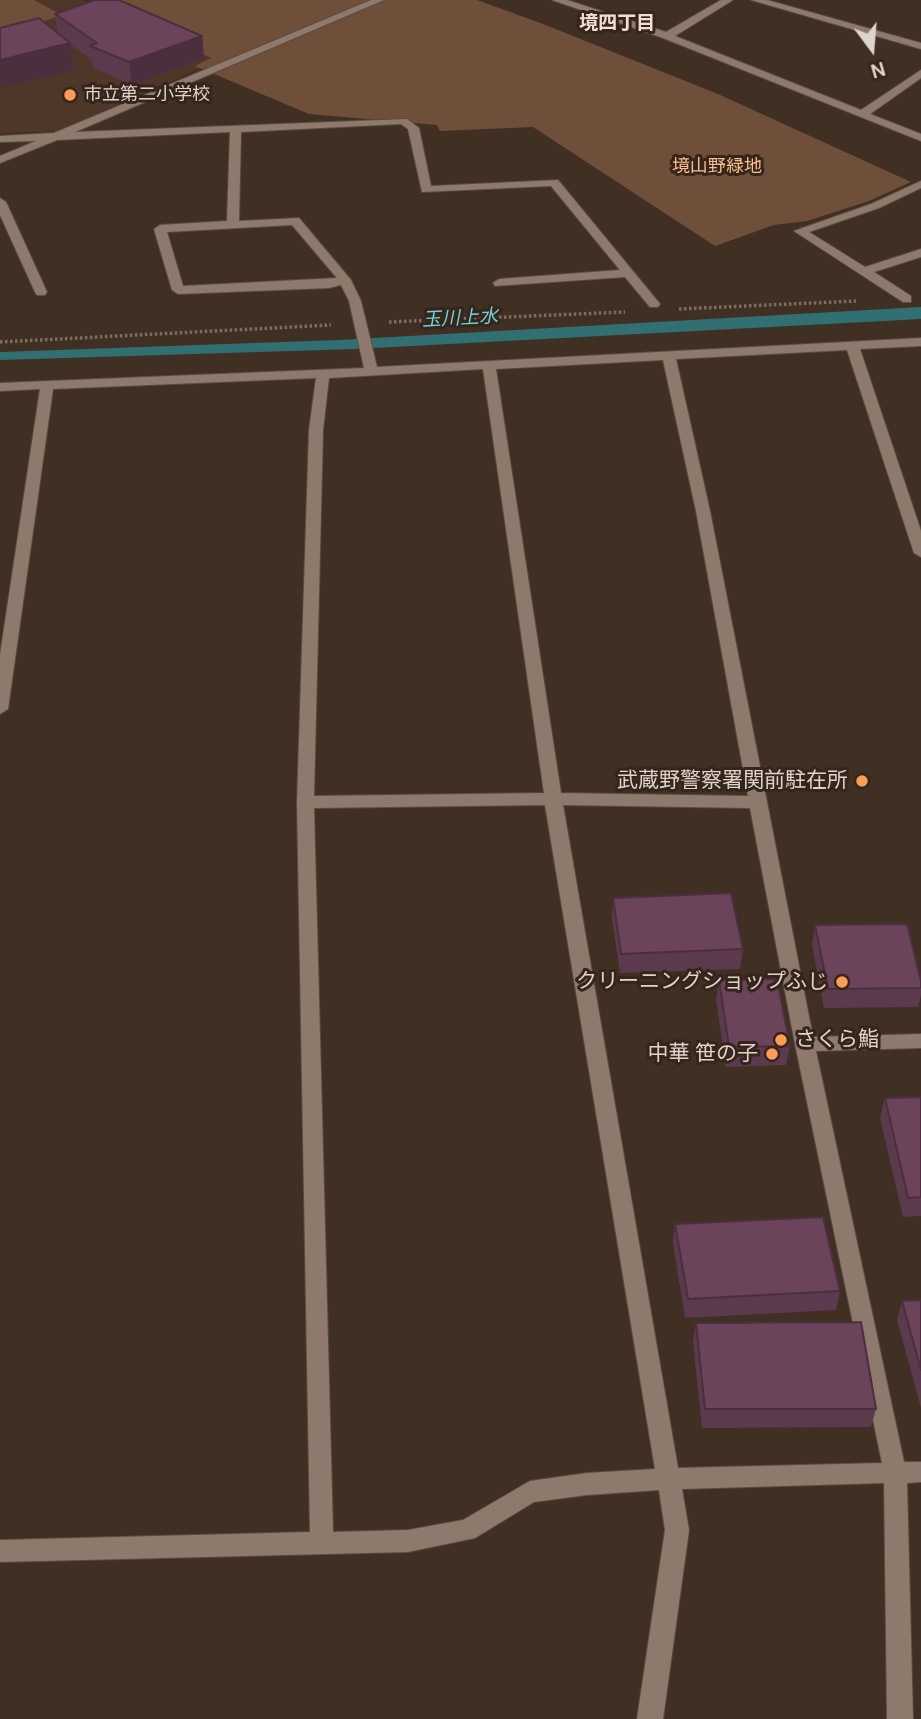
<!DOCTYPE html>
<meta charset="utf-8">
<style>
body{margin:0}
#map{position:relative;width:921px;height:1719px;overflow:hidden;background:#402f23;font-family:"DM Sans",sans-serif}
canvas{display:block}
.north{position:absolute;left:837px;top:14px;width:70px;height:70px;-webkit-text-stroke:5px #35251a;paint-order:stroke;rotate:164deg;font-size:19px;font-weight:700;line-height:28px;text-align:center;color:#dfd4cc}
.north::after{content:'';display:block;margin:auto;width:24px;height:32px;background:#dfd4cc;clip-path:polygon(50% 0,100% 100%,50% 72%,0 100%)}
</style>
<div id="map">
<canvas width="921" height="1719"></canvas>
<div class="north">N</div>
</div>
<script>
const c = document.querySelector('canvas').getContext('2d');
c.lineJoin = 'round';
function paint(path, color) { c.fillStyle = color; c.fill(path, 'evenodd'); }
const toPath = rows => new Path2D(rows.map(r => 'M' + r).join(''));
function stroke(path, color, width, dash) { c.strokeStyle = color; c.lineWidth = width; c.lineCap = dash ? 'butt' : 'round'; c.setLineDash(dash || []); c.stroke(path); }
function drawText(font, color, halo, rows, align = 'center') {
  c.font = font + ' "DM Sans","Noto Sans JP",sans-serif'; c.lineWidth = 6; c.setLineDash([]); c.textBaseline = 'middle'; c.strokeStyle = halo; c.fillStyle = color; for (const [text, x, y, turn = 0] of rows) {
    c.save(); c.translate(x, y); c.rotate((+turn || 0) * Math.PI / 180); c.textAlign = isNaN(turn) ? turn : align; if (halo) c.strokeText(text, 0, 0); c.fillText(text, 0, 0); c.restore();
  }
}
paint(toPath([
 [0,0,80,0,222,59,57,131,0,133]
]), '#4e3728');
paint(toPath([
 [0,0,34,0,62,15,0,36],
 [90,0,477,0,543,24,718,94,911,182,869,201,807,221,774,225,715,246,533,127,440,131,437,125,309,114,195,66,211,58]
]), '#6f4f39');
paint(toPath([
 [921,307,921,319,355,349,0,360,0,352,339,340]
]), '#316f72');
const minor = toPath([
 [371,0,384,0,75,132,407,119,419,128,431,186,558,180,660,304,658,307,650,307,625,277,495,286,493,283,499,279,620,270,551,186,422,192,408,129,401,124,241,132,239,221,299,218,351,280,361,301,377,367,921,338,921,346,860,349,921,531,921,557,914,553,847,350,676,359,710,511,813,1037,921,1034,921,1048,816,1051,904,1462,921,1462,921,1482,907,1483,913,1719,887,1719,884,1483,682,1489,689,1530,663,1719,637,1719,665,1530,659,1490,587,1495,534,1502,475,1538,408,1552,0,1562,0,1540,310,1532,297,802,309,430,316,378,53,389,8,709,0,714,0,655,40,389,0,391,0,383,364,368,349,301,341,285,329,288,178,294,172,290,154,229,160,225,227,221,230,132,57,140,0,163,0,156,36,141,0,142,0,136,54,133,371,0],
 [292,225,337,278,183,286,167,232,292,225],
 [663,360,696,511,748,796,561,793,496,369,663,360],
 [483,369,544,793,314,796,323,430,329,378,483,369],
 [545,805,655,1469,587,1473,530,1481,463,1520,408,1530,333,1532,314,808,545,805],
 [563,805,750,808,795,1044,882,1463,678,1468,563,805],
 [552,0,567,0,666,32,721,0,733,0,675,36,861,110,921,70,921,78,870,114,921,134,921,141,663,38,552,0],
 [751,0,767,0,921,43,921,49,751,0],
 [921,181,921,188,879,208,809,232,865,267,921,249,921,257,874,272,911,296,911,302,903,302,794,231,871,204,921,181],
 [0,198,6,202,47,292,45,295,37,295,35,292,0,215,0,198]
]);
stroke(minor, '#5a4c42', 2);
stroke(toPath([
 [679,309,856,301],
 [389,322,625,312],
 [0,342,331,325]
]), '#7c6d63', 3.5, [2.5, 2.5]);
paint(minor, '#8e7a6d');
paint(toPath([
 [55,14,202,36,204,58,132,85,93,68,92,60,70,44,74,70,58,34],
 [613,898,743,949,740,969,620,973,612,918],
 [815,925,921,981,921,995,918,1007,824,1008,812,945],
 [719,980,790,1046,786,1065,726,1067,716,1000],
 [921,1097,921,1216,903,1217,880,1118,885,1098],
 [675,1224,840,1291,836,1310,685,1318,673,1243],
 [921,1300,921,1408,897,1320,902,1301],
 [696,1323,876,1409,871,1427,702,1428,693,1342]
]), '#5c3a4d');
paint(toPath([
 [202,36,204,58,132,85,129,62],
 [70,43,74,70,0,88,0,60]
]), '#4b2f3f');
const building = toPath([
 [95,0,119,0,202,36,129,62,90,46,97,43,55,14,95,0],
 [39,18,70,43,0,60,0,28,39,18],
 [731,893,743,949,621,954,613,898,731,893],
 [907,924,921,981,921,988,828,989,815,925,907,924],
 [777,979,790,1046,729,1047,719,980,777,979],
 [921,1097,921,1197,908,1198,885,1098,921,1097],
 [823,1217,840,1291,688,1299,675,1224,823,1217],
 [921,1300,921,1370,902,1301,921,1300],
 [861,1322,876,1409,705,1409,696,1323,861,1322]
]);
paint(building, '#6b435a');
stroke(building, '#4b2f3f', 2);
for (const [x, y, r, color] of [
 [70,95,7,"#fd9c56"],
 [862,781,7,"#fd9c56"],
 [842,982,7,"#fd9c56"],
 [781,1040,7,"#fd9c56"],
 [772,1054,7,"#fd9c56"]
]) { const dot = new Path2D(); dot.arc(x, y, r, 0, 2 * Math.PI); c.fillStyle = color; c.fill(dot); stroke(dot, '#35251a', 2.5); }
drawText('18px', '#dfd4cc', '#35251a', [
 ["市立第二小学校",84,95]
], 'left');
drawText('18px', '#fbbc90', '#35251a', [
 ["境山野緑地",717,167]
]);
drawText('bold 19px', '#f4decf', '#35251a', [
 ["境四丁目",617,24]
]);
drawText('italic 19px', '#6fd2d8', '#35251a', [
 ["玉川上水",460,319,-3]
]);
drawText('21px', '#dfd4cc', '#35251a', [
 ["武蔵野警察署関前駐在所",848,781],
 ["クリーニングショップふじ",828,982],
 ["さくら鮨",795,1040,"left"],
 ["中華 笹の子",758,1054]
], 'right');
</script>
